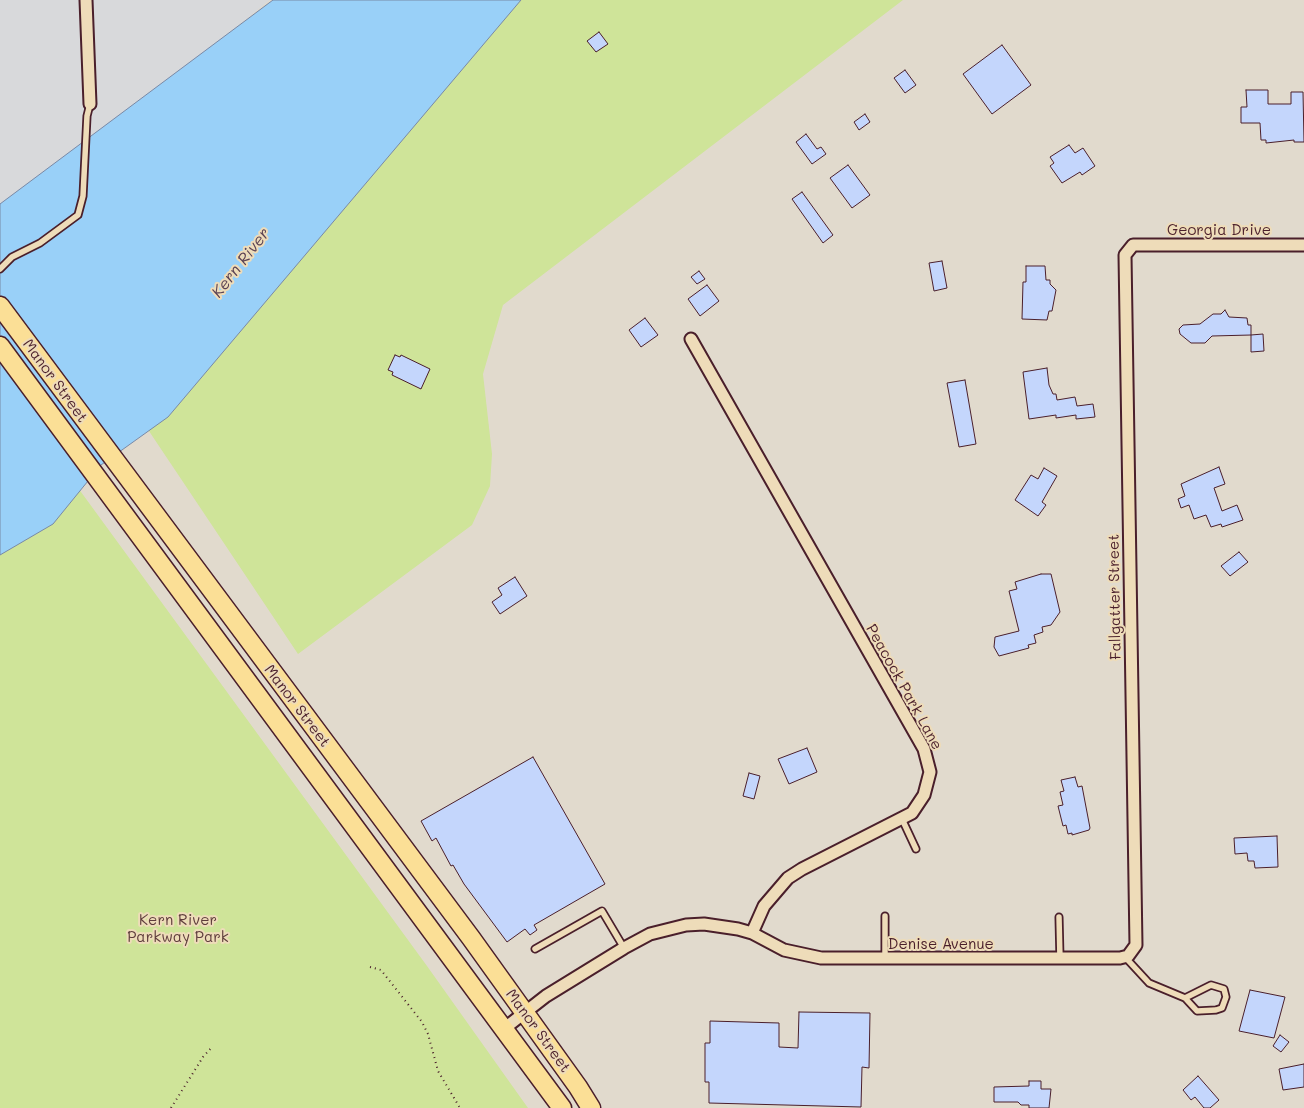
<!DOCTYPE html>
<style>
body{margin:0}
canvas{display:block;background:#e1dacd}
</style>
<canvas width="1304" height="1108"></canvas>
<script>
const c = document.querySelector('canvas').getContext('2d');
c.lineJoin = 'round';
function paint(path, color) { c.fillStyle = color; c.fill(path, 'evenodd'); }
const toPath = rows => new Path2D(rows.map(r => 'M' + r).join(''));
function stroke(path, color, width, dash) { c.strokeStyle = color; c.lineWidth = width; c.lineCap = dash ? 'butt' : 'round'; c.setLineDash(dash || []); c.stroke(path); }
function drawText(font, color, halo, rows, align = 'center') {
  c.font = font + ' Mali,sans-serif'; c.lineWidth = 4; c.setLineDash([]); c.textBaseline = 'middle'; c.strokeStyle = halo; c.fillStyle = color; for (const [text, x, y, turn = 0] of rows) {
    c.save(); c.translate(x, y); c.rotate((+turn || 0) * Math.PI / 180); c.textAlign = isNaN(turn) ? turn : align; if (halo) c.strokeText(text, 0, 0); c.fillText(text, 0, 0); c.restore();
  }
}
paint(toPath([
 [0,0,270,0,0,217]
]), '#d8d9db');
paint(toPath([
 [371,0,903,0,503,305,483,374,492,454,490,486,472,525,298,654,42,271],
 [0,381,427,966,528,1108,0,1108]
]), '#cfe499');
const water = toPath([
 [273,0,521,0,168,417,101,465,53,524,0,555,0,204,273,0]
]);
paint(water, '#99d0f8');
stroke(water, '#7989a6', 1);
const building = toPath([
 [599,32,608,44,596,52,587,41,599,32],
 [1002,45,1031,85,992,114,963,74,1002,45],
 [905,70,916,85,905,93,894,78,905,70],
 [1246,90,1268,90,1268,104,1291,104,1291,92,1303,92,1304,142,1294,142,1294,140,1266,143,1266,140,1261,140,1260,123,1241,123,1241,107,1247,107,1246,90],
 [865,114,870,122,859,130,854,122,865,114],
 [806,134,817,149,821,147,826,154,812,164,796,142,806,134],
 [1069,145,1075,153,1083,148,1095,166,1082,175,1080,172,1062,183,1050,166,1054,163,1050,157,1069,145],
 [848,165,870,195,852,208,830,178,848,165],
 [802,192,833,235,823,243,792,199,802,192],
 [942,261,947,288,934,291,929,263,942,261],
 [1026,266,1045,266,1046,280,1050,280,1050,284,1056,290,1052,311,1049,311,1047,320,1022,319,1023,282,1026,282,1026,266],
 [699,271,705,279,697,284,691,277,699,271],
 [707,285,719,301,700,316,688,299,707,285],
 [1225,310,1229,317,1247,318,1248,325,1251,325,1251,335,1263,334,1264,351,1251,352,1251,335,1212,336,1205,343,1191,343,1180,334,1179,329,1183,325,1200,324,1213,314,1221,314,1225,310],
 [645,318,658,335,641,347,629,330,645,318],
 [395,355,400,357,401,355,430,369,421,389,392,375,393,372,388,370,395,355],
 [1047,368,1049,385,1053,394,1056,394,1057,400,1075,397,1077,406,1093,404,1095,417,1076,419,1076,415,1056,418,1056,415,1029,419,1023,372,1047,368],
 [965,380,976,444,959,447,947,383,965,380],
 [1219,467,1225,484,1214,488,1222,511,1237,505,1243,520,1222,527,1221,524,1211,527,1206,515,1194,519,1189,505,1181,508,1178,499,1185,496,1181,484,1219,467],
 [1044,468,1057,476,1042,502,1046,505,1038,516,1015,500,1031,475,1038,479,1044,468],
 [1239,552,1248,562,1230,576,1221,566,1239,552],
 [1041,574,1051,574,1060,612,1051,625,1042,627,1043,632,1034,635,1036,643,1028,645,1029,648,999,656,994,647,995,637,1019,631,1009,591,1017,589,1015,582,1041,574],
 [515,577,527,596,500,614,492,602,502,595,498,588,515,577],
 [807,748,817,772,789,784,778,759,807,748],
 [533,757,605,884,534,925,537,930,530,935,525,929,507,942,464,884,453,865,451,866,436,838,432,841,421,821,533,757],
 [749,773,760,776,754,799,743,796,749,773],
 [1075,777,1078,787,1082,786,1090,828,1089,830,1072,835,1072,833,1068,834,1066,825,1063,826,1058,806,1063,805,1060,792,1064,791,1061,780,1075,777],
 [1277,836,1278,867,1255,868,1254,861,1248,861,1247,853,1235,854,1234,838,1277,836],
 [1250,990,1285,997,1274,1038,1239,1031,1250,990],
 [799,1012,870,1013,869,1068,862,1067,861,1107,709,1103,709,1082,705,1082,705,1043,710,1043,710,1021,779,1023,779,1047,798,1048,799,1012],
 [1280,1035,1289,1042,1281,1052,1273,1046,1280,1035],
 [1304,1064,1304,1087,1283,1090,1279,1069,1304,1064],
 [1198,1076,1219,1100,1210,1108,1204,1108,1195,1097,1191,1100,1183,1090,1198,1076],
 [1029,1081,1041,1081,1041,1089,1051,1089,1049,1108,1029,1108,1029,1105,1021,1105,1018,1102,994,1102,994,1087,1029,1086,1029,1081]
]);
paint(building, '#c4d6fc');
stroke(building, '#4a1f2b', 1);
const service = toPath([
 [0,269,12,257,40,243,78,215,83,196,87,116,90,104],
 [902,819,916,849],
 [885,916,885,958],
 [1059,917,1060,959],
 [535,949,602,911,624,948],
 [1125,957,1149,983,1185,998,1197,1011,1216,1010,1222,1008,1226,997,1224,989,1211,985,1185,998]
]);
const minor = toPath([
 [86,0,90,104],
 [691,339,924,749,930,772,924,795,912,813,802,869,788,878,764,906,752,933],
 [505,1028,546,996,624,948,650,934,686,925,704,924,738,929,752,933,784,950,821,958,1120,958,1128,956,1136,945,1125,255,1133,245,1304,245]
]);
const primary = toPath([
 [0,306,471,938,578,1087,591,1108],
 [0,346,562,1108]
]);
stroke(service, '#4a1f2b', 9);
stroke(minor, '#4a1f2b', 15);
stroke(primary, '#4a1f2b', 21);
stroke(toPath([
 [370,967,381,970,422,1022,428,1034,438,1071,460,1108],
 [171,1108,203,1057,212,1047]
]), '#4a1f2b', 2, [1, 4]);
stroke(service, '#eedcb9', 5.5);
stroke(minor, '#eedcb9', 11);
stroke(primary, '#fbdf96', 18);
drawText('15px', '#4a1f2b', '#eedcb9', [
 ["Georgia Drive",1219,230],
 ["Manor Street",55,381,54],
 ["Fallgatter Street",1115,597,-91],
 ["Peacock Park Lane",904,687,61],
 ["Manor Street",297,706,53],
 ["Denise Avenue",941,944],
 ["Manor Street",538,1031,54]
]);
drawText('15px', '#5e3d3c', '#eedcb9', [
 ["Kern River",178,920],
 ["Parkway Park",178,937]
]);
drawText('italic 16px', '#5a4254', '#eedcb9', [
 ["Kern River",241,263,-52]
]);
</script>
